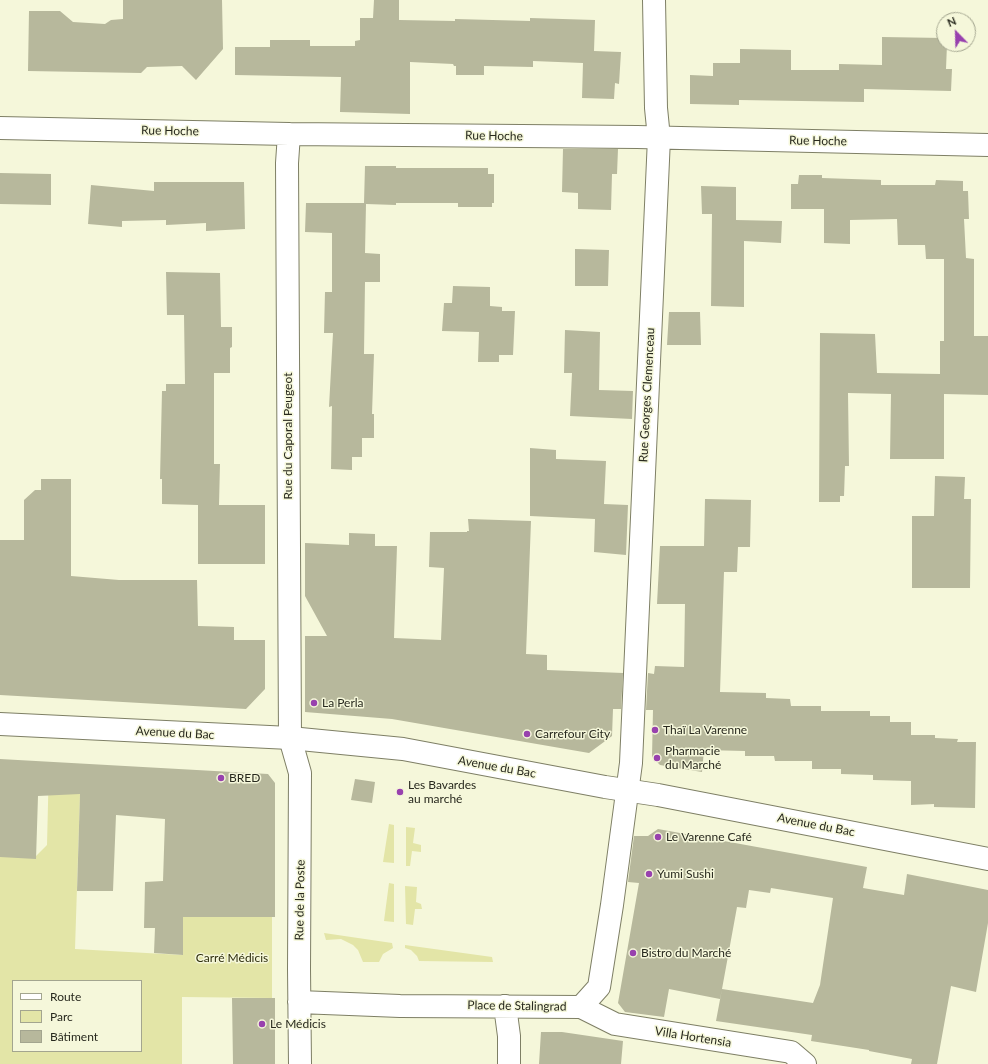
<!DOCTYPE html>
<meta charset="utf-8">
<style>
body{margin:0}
#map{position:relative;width:988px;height:1064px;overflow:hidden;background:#f5f7da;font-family:Lato,sans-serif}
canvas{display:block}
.legend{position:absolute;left:12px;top:980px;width:130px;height:72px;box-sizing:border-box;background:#f5f7da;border:1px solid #a3a58f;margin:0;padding:5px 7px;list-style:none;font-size:12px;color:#28291e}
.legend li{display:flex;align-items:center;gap:8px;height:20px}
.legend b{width:20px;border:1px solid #a3a58f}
.north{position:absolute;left:936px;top:12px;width:40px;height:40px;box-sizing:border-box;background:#f5f7da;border:1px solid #a3a58f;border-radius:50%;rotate:337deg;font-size:11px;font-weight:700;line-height:16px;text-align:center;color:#28291e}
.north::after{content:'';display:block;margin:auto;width:14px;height:18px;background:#9841ae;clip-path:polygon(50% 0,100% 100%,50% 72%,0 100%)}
</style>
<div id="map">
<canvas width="988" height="1064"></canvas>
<ul class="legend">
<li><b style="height:5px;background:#fff"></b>Route</li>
<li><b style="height:11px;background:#e3e5a7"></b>Parc</li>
<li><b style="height:11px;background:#b7b89c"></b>Bâtiment</li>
</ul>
<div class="north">N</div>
</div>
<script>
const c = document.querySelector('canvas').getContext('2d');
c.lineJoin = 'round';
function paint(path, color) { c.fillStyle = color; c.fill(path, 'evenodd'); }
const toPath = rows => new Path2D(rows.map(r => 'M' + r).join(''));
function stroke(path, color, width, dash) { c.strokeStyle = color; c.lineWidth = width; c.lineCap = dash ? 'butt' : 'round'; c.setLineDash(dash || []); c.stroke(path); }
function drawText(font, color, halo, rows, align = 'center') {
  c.font = font + ' Lato,sans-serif'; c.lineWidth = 3; c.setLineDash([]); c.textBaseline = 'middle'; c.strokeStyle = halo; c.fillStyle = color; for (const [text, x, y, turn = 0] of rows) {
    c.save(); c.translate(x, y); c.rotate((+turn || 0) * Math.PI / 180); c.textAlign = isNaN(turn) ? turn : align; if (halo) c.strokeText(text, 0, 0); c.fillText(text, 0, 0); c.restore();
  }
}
paint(toPath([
 [49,763,81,764,75,949,182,955,183,917,272,917,272,998,182,997,182,1064,0,1064,0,856,34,858,47,845],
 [13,981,141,981,141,1051,13,1051],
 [389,824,394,825,394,863,383,862],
 [406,827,415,828,413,843,421,845,421,852,412,851,410,866,406,866],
 [389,883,394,884,394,922,384,921],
 [405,886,417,887,416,902,421,904,422,909,415,909,413,925,406,924],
 [324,933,392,943,393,948,383,954,379,962,363,962,358,950,353,945,341,939,326,940],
 [405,945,492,957,493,962,419,961,417,956,411,950,405,948]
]), '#e3e5a7');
paint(toPath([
 [123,0,222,0,223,49,196,80,182,66,147,67,141,73,28,71,29,11,60,11,73,22,105,24,111,20,123,19],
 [374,0,399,0,399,20,455,21,455,19,530,21,530,18,595,20,594,51,621,52,619,84,615,83,614,99,582,98,583,63,533,61,533,67,484,66,484,75,456,75,456,66,454,66,453,64,410,62,410,114,340,112,341,77,235,75,235,47,270,47,270,40,310,40,310,46,355,46,355,41,360,40,360,18,373,18],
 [882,37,944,38,944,44,947,44,946,69,952,69,951,91,864,89,864,102,739,100,739,105,690,104,690,75,713,76,713,63,740,63,740,49,791,50,791,70,839,70,839,64,882,65],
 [563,149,618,149,617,174,612,174,611,210,578,209,578,193,562,192],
 [365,166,396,166,396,168,488,168,488,174,494,174,494,203,492,203,492,207,458,207,458,203,396,203,396,205,366,204,365,253,380,254,380,282,365,282,364,354,374,354,372,414,374,414,374,438,362,438,362,457,352,457,352,470,331,469,332,406,329,407,333,333,324,333,325,292,332,292,332,233,305,232,306,203,364,203],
 [0,173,51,174,51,205,0,204],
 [799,175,822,175,822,178,881,180,881,185,935,185,936,180,963,181,963,191,968,191,969,219,964,219,966,258,974,259,974,336,988,336,988,395,944,394,944,459,890,459,891,394,848,393,849,466,845,466,844,496,840,496,840,502,819,502,820,333,875,334,877,373,940,374,940,341,944,341,944,259,926,259,925,245,898,245,897,219,850,220,850,244,824,243,824,209,791,209,791,184,798,184],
 [154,182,244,182,245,229,206,231,206,223,166,225,166,220,122,221,122,227,88,224,91,185,154,191],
 [701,186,736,187,736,220,782,221,781,243,744,241,744,307,711,306,712,214,702,214],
 [575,249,609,250,608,286,575,286],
 [166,272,220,273,221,327,232,327,232,347,230,348,230,373,214,373,214,464,220,464,219,505,265,505,265,564,198,564,198,505,162,504,162,479,160,479,162,391,166,391,166,384,185,384,184,315,167,315],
 [453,286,490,287,490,306,502,307,502,311,515,311,513,355,499,355,499,362,478,362,479,332,442,331,444,303,452,303],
 [669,312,700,312,701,345,667,345],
 [565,330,600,332,599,390,633,391,632,419,570,416,572,373,564,373],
 [530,448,556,450,556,459,606,461,604,504,628,505,626,555,594,552,595,519,530,516],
 [935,476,965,477,964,499,971,499,970,588,912,588,912,516,934,516],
 [41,479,71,479,71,576,119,580,197,580,198,626,234,627,234,640,265,640,265,689,246,709,0,695,0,540,24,540,24,500,35,490,41,490],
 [705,499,751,500,750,547,738,547,737,572,724,572,720,692,766,693,766,698,790,699,791,706,821,706,821,711,870,711,870,716,890,716,890,722,911,722,911,735,935,735,935,738,958,739,957,742,976,742,975,808,934,807,934,804,911,805,911,781,873,780,873,775,841,774,841,769,812,769,812,761,775,761,774,756,745,756,745,751,704,750,702,772,660,765,652,757,653,710,646,710,648,673,654,674,655,666,684,667,685,604,657,604,660,546,704,546],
 [468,519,531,521,526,654,547,655,547,670,623,673,621,709,613,709,612,736,589,753,392,719,305,712,305,636,327,636,305,596,305,543,349,545,349,533,375,534,375,546,397,546,394,638,441,640,444,568,429,567,430,532,467,532,467,531,469,531],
 [0,759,268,774,275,783,275,917,183,917,183,955,154,953,155,928,144,928,145,882,163,881,165,819,116,815,113,891,77,891,80,794,38,796,36,859,0,857],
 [355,779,375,782,372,803,351,800],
 [658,829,867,867,863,888,904,895,907,874,988,890,988,923,976,992,951,986,937,1064,911,1064,912,1059,869,1051,869,1050,811,1041,812,1035,716,1021,722,989,720,999,669,989,664,1017,625,1012,618,1003,639,883,628,882,634,836,648,836],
 [771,888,833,898,820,985,813,1003,722,989,737,907,746,908,749,890,770,893],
 [232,998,275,998,275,1064,233,1064],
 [541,1032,562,1032,623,1041,621,1064,539,1064]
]), '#b7b89c');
const minor = toPath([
 [0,128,289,134,637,137,988,145],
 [289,134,287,163,290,738,300,773,299,969,300,1064],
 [299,1002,400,1006,581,1007,599,987,612,905,631,763,659,138,656,108,654,0],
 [505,1006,509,1036,509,1064],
 [581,1007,615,1024,791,1052,805,1064]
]);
const secondary = toPath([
 [0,724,290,738,403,749,605,787,658,795,988,859]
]);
stroke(minor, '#7e7f65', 24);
stroke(secondary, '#7e7f65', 24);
stroke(minor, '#fff', 22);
stroke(secondary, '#fff', 22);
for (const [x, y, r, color] of [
 [314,703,4,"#9841ae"],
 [655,730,4,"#9841ae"],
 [527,734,4,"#9841ae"],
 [657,758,4,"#9841ae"],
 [221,778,4,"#9841ae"],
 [400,792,4,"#9841ae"],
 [658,837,4,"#9841ae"],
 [649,874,4,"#9841ae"],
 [633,953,4,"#9841ae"],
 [262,1024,4,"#9841ae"]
]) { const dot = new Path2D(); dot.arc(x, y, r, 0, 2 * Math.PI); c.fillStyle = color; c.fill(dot); stroke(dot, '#f5f7da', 1.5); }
drawText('12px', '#28291e', '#f5f7da', [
 ["Rue Hoche",170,131,1],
 ["Rue Hoche",494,136,1],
 ["Rue Hoche",818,141,1],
 ["Rue Georges Clemenceau",647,395,-87],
 ["Rue du Caporal Peugeot",288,436,-90],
 ["Avenue du Bac",175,733,3],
 ["Avenue du Bac",497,767,10],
 ["Avenue du Bac",816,825,11],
 ["Rue de la Poste",300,900,-89],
 ["Place de Stalingrad",517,1006,1],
 ["Villa Hortensia",693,1037,9]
]);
drawText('12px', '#28291e', '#f5f7da', [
 ["La Perla",322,703],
 ["Thaï La Varenne",663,730],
 ["Carrefour City",535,734],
 ["Pharmacie",665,751],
 ["du Marché",665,765],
 ["BRED",229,778],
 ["Les Bavardes",408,785],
 ["au marché",408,799],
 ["Le Varenne Café",666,837],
 ["Yumi Sushi",657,874],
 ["Bistro du Marché",641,953],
 ["Le Médicis",270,1024]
], 'left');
drawText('12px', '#2e2e0d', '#f5f7da', [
 ["Carré Médicis",232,958]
]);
</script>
